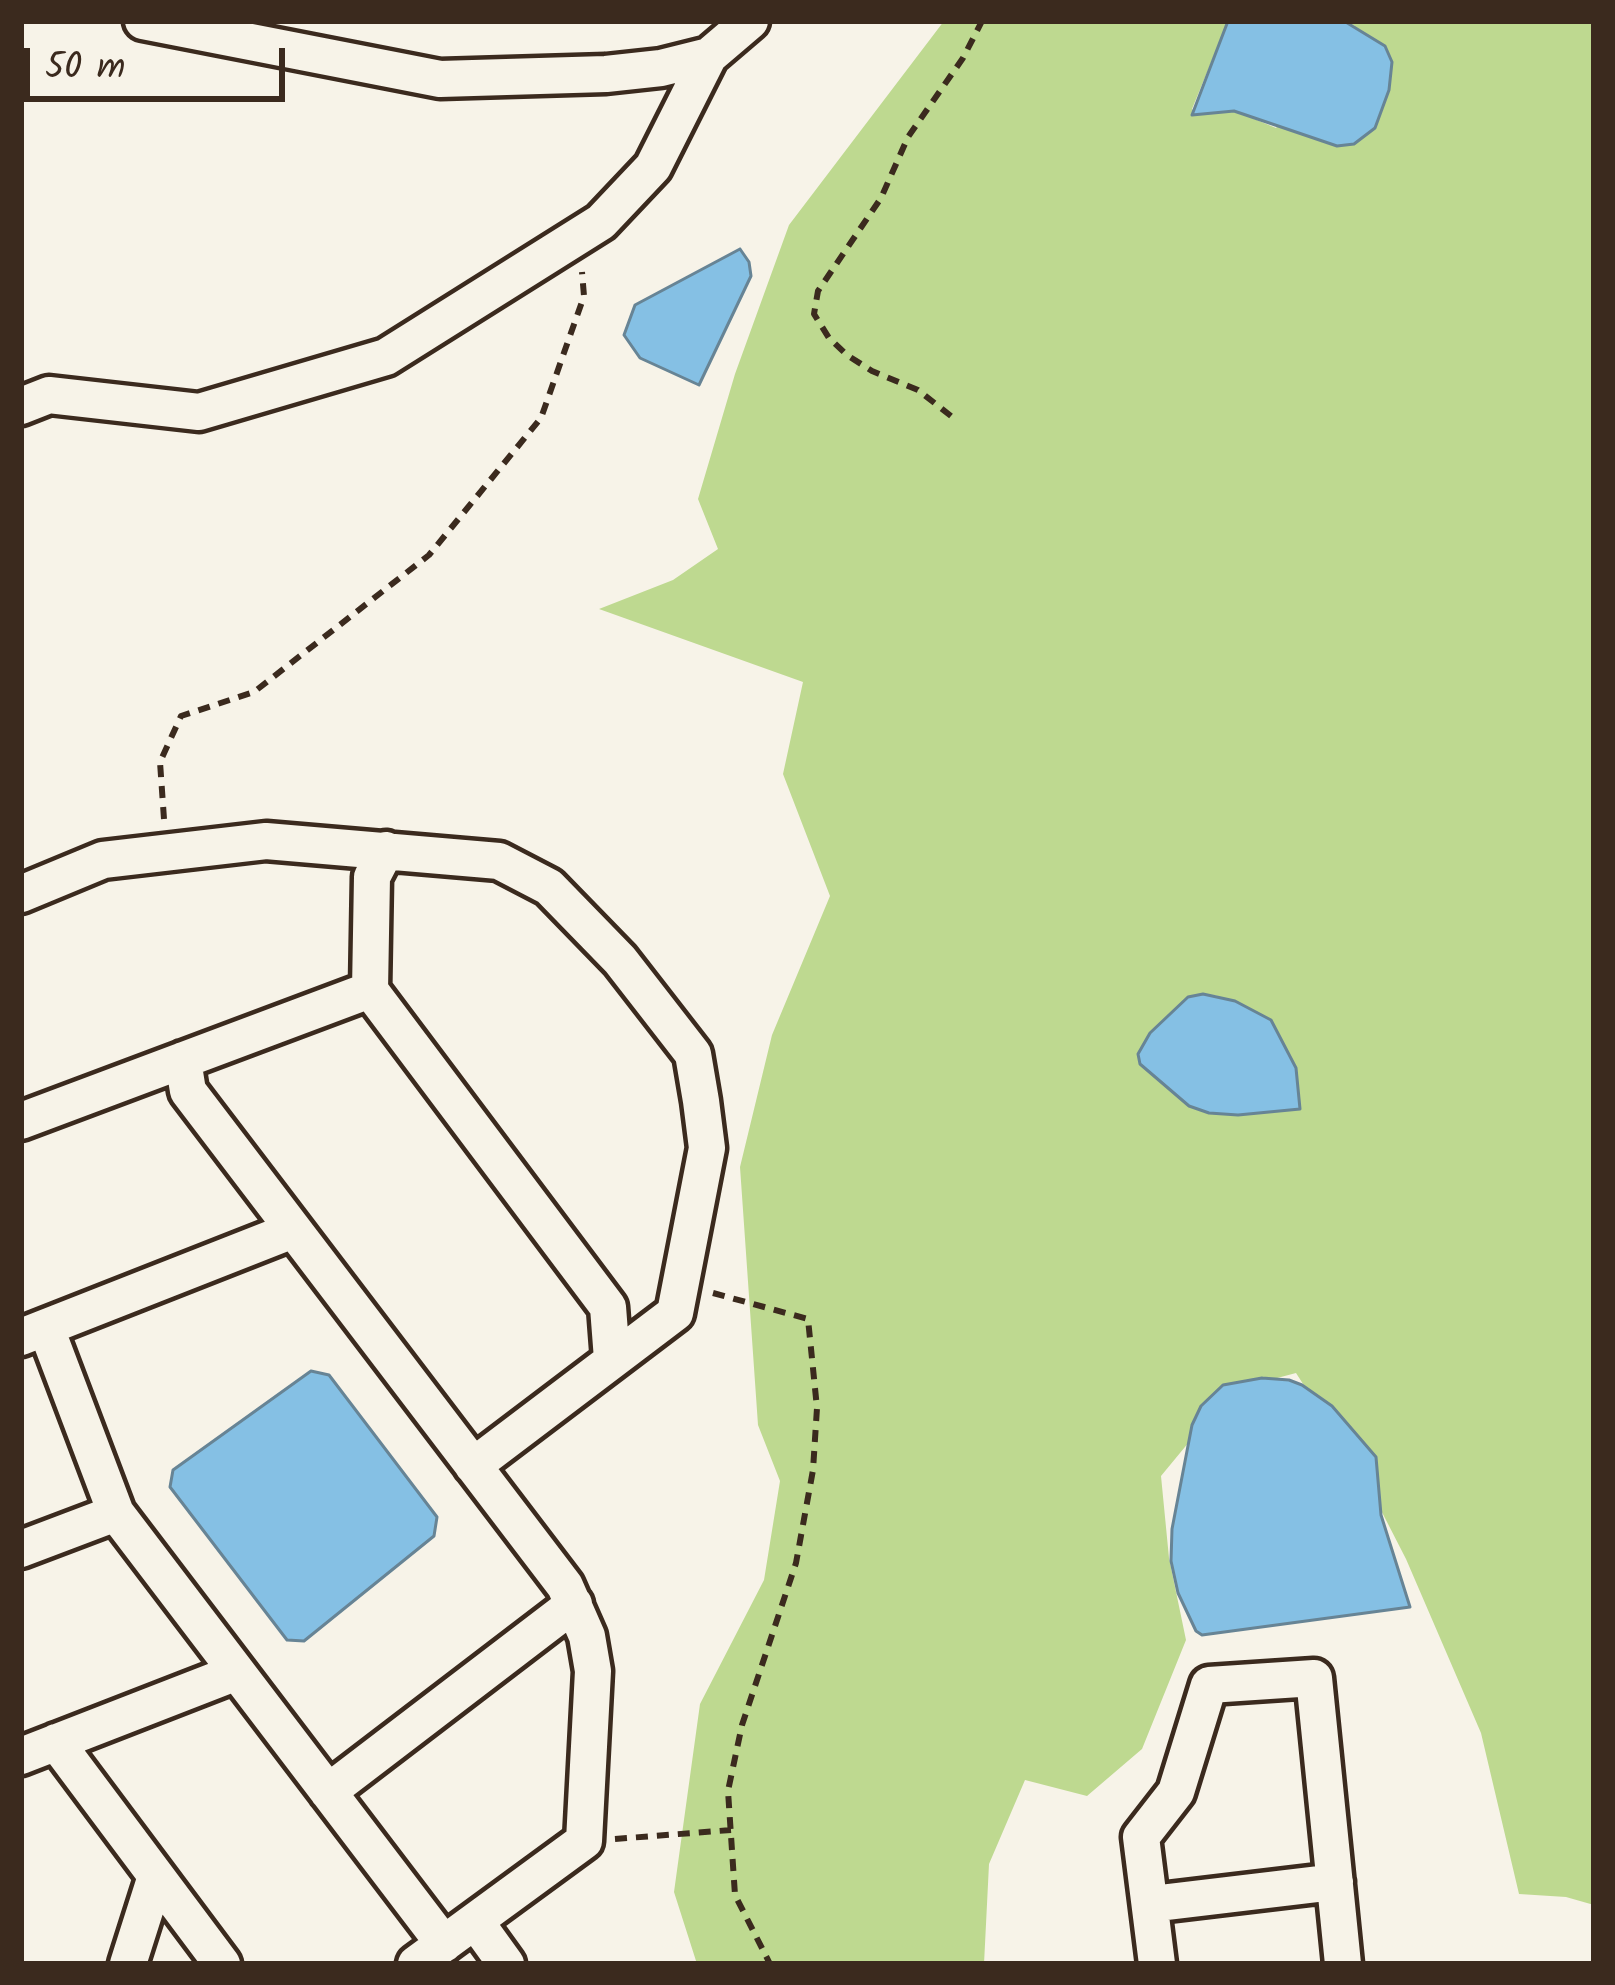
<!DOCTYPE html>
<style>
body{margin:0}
#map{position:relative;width:1615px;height:1985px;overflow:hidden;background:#f7f3e8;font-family:Kalam,sans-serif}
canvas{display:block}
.frame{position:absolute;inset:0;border:24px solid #3b2a1e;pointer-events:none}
.scale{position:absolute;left:24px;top:48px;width:261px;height:54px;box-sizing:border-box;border:6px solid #3b2a1e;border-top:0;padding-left:15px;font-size:36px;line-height:42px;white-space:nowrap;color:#3b2a1e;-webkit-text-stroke:9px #f7f3e8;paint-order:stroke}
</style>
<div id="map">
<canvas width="1615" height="1985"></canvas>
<div class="frame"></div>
<div class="scale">50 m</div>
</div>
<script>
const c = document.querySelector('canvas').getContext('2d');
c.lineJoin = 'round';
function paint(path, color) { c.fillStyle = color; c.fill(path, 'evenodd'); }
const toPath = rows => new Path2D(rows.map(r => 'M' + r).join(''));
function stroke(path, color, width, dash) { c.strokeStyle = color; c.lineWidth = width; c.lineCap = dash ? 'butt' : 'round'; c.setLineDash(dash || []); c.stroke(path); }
paint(toPath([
 [944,21,1228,21,1192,109,1198,115,1235,111,1276,128,1355,26,1344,21,1594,21,1594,1905,1566,1897,1519,1894,1481,1733,1406,1559,1367,1483,1296,1373,1232,1390,1161,1476,1169,1558,1186,1640,1142,1749,1087,1796,1025,1780,989,1864,984,1964,697,1964,674,1892,700,1704,764,1580,780,1481,758,1425,740,1167,772,1035,830,896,783,774,803,682,599,609,673,580,718,549,698,499,735,374,789,225],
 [1203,994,1218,996,1296,1068,1299,1109,1238,1115,1209,1113,1189,1106,1140,1064,1188,997]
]), '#bed990');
const water = toPath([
 [1228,21,1344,21,1385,46,1392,62,1389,90,1375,128,1354,144,1337,146,1234,111,1192,115,1228,21],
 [740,249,749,262,751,276,699,385,640,358,624,335,635,305,740,249],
 [1203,994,1235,1001,1271,1020,1296,1068,1300,1109,1238,1115,1209,1113,1189,1106,1140,1064,1138,1054,1150,1033,1188,997,1203,994],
 [311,1371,329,1375,437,1517,434,1536,304,1641,287,1640,170,1487,173,1470,311,1371],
 [1262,1378,1289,1380,1302,1385,1332,1406,1376,1457,1381,1515,1410,1607,1202,1635,1196,1631,1178,1593,1171,1561,1172,1529,1192,1425,1201,1406,1223,1385,1262,1378]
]);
paint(water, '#85c0e4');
stroke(water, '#678495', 3);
const street = toPath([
 [143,21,440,79,606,74,661,68,709,56],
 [21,406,49,395,199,412,386,357,601,222,653,167,709,56,750,21],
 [386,850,372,877,370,990,608,1307,612,1359],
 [21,894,103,860,266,841,499,861,549,887,620,960,693,1054,701,1101,707,1148,675,1313,473,1466],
 [183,1060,188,1091,565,1586,587,1636,593,1671,584,1841,416,1964],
 [21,1121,370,990],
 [46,1328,116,1513,444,1944],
 [21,1337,293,1230],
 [21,1549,116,1513],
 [56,1742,222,1964],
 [21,1756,237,1672],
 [328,1792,574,1604],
 [1151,1904,1335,1882],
 [475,1921,506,1964],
 [128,1964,156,1876],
 [1157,1964,1141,1837,1176,1792,1209,1685,1314,1678,1343,1964]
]);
stroke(street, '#3b2a1e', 45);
stroke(toPath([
 [951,416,918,390,872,371,847,355,829,338,814,314,818,291,881,198,908,137,963,58,982,21],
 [164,819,160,762,181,716,254,692,429,555,541,418,584,296,582,272],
 [713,1293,808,1319,817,1408,813,1470,796,1563,742,1725,728,1791,735,1895,770,1964],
 [615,1839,731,1830]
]), '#3b2a1e', 6, [12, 9]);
stroke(street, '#f7f3e8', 36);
</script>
